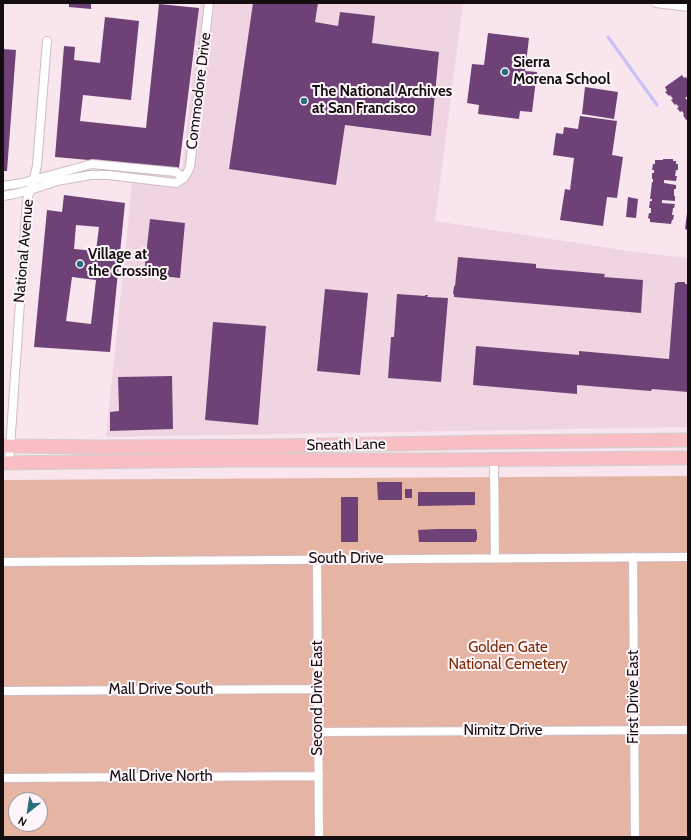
<!DOCTYPE html>
<style>
body{margin:0}
#map{position:relative;width:691px;height:840px;overflow:hidden;background:#f8e5ee;font-family:Cabin,sans-serif}
canvas{display:block}
.frame{position:absolute;inset:0;border:4px solid #140e11;pointer-events:none}
.north{position:absolute;left:8px;top:792px;width:40px;height:40px;box-sizing:border-box;background:#fdf5f9;border:1px solid #a0999c;border-radius:50%;rotate:210deg;font-size:11px;font-weight:700;line-height:16px;text-align:center;color:#140e11}
.north::after{content:'';display:block;margin:auto;width:14px;height:18px;background:#286e7c;clip-path:polygon(50% 0,100% 100%,50% 72%,0 100%)}
</style>
<div id="map">
<canvas width="691" height="840"></canvas>
<div class="frame"></div>
<div class="north">N</div>
</div>
<script>
const c = document.querySelector('canvas').getContext('2d');
c.lineJoin = 'round';
function paint(path, color) { c.fillStyle = color; c.fill(path, 'evenodd'); }
const toPath = rows => new Path2D(rows.map(r => 'M' + r).join(''));
function stroke(path, color, width, dash) { c.strokeStyle = color; c.lineWidth = width; c.lineCap = dash ? 'butt' : 'round'; c.setLineDash(dash || []); c.stroke(path); }
function drawText(font, color, halo, rows, align = 'center') {
  c.font = font + ' Cabin,sans-serif'; c.lineWidth = 4; c.setLineDash([]); c.textBaseline = 'middle'; c.strokeStyle = halo; c.fillStyle = color; for (const [text, x, y, turn = 0] of rows) {
    c.save(); c.translate(x, y); c.rotate((+turn || 0) * Math.PI / 180); c.textAlign = isNaN(turn) ? turn : align; if (halo) c.strokeText(text, 0, 0); c.fillText(text, 0, 0); c.restore();
  }
}
paint(toPath([
 [200,3,463,3,435,221,635,252,688,258,688,427,106,437,134,165,182,172]
]), '#efd5e2');
paint(toPath([
 [688,476,688,837,3,837,3,480],
 [16,800,40,800,40,824,16,824]
]), '#e5b4a3');
stroke(toPath([
 [608,37,657,105]
]), '#cbbff8', 3);
paint(toPath([
 [69,3,91,3,91,9,69,7],
 [253,3,318,3,315,22,338,26,340,12,375,16,372,43,439,52,431,136,345,125,336,185,229,169],
 [159,4,199,8,179,168,55,157,64,46,75,47,74,60,100,63,105,17,139,21,131,100,83,95,80,121,146,128],
 [488,33,529,38,525,71,537,72,532,112,520,111,519,119,478,114,479,105,467,103,472,64,484,65],
 [3,49,16,50,7,171,3,171],
 [682,75,684,78,686,77,688,80,688,96,685,98,687,100,688,99,688,119,686,120,683,115,684,114,682,111,680,112,677,108,679,107,676,104,675,105,671,100,673,99,670,95,669,96,665,92,667,91,665,87],
 [585,87,618,92,614,119,582,114],
 [580,116,617,121,612,155,623,157,617,198,607,197,603,226,560,220,565,189,570,190,574,158,553,155,556,133,563,134,564,127,578,129],
 [663,159,673,159,673,161,676,161,676,164,678,164,678,170,676,170,675,176,677,176,676,181,664,180,664,183,676,185,676,189,674,189,674,196,675,196,675,201,662,200,662,203,675,204,674,208,673,208,672,215,674,215,673,220,672,220,671,224,650,222,650,219,648,218,649,213,651,213,651,208,649,208,650,201,652,201,652,199,650,199,652,182,653,182,653,179,652,179,652,173,654,173,654,170,652,170,653,164,655,164,655,160,663,160],
 [64,195,125,203,110,352,34,347,47,210,62,212],
 [76,225,99,227,96,251,74,249],
 [72,277,96,280,91,324,66,321],
 [628,197,638,199,636,218,626,217],
 [687,213,688,213,688,230,685,229],
 [150,219,185,223,180,278,144,274],
 [458,257,536,264,536,268,605,274,604,277,643,280,641,313,454,297,454,294,453,294,454,286,455,286],
 [677,282,685,282,685,284,688,284,688,392,652,389,651,391,577,385,577,394,473,385,476,346,579,355,579,351,669,359,675,283,677,283],
 [325,289,368,293,360,375,317,371],
 [397,294,425,296,425,295,428,295,427,297,448,298,441,382,388,378,391,337,394,337],
 [213,322,266,326,258,425,205,420],
 [172,376,173,429,110,431,110,412,119,411,118,377],
 [377,482,402,482,402,500,378,500],
 [405,489,412,489,412,498,405,498],
 [418,492,475,492,475,505,418,506],
 [341,497,358,497,358,542,341,542],
 [436,529,476,529,476,531,477,531,477,540,476,540,476,542,419,542,418,530]
]), '#6e4277');
const minor = toPath([
 [656,3,688,7],
 [3,186,22,183,92,164,176,172,184,178],
 [3,196,14,194,30,190,57,181,91,175,108,175,176,183,184,178,187,173,190,167,209,3],
 [494,459,495,558],
 [9,463,27,200,34,179,37,165,47,41],
 [633,557,635,837],
 [317,559,319,837],
 [3,562,688,557],
 [3,691,318,689],
 [318,732,688,730],
 [3,778,319,776]
]);
const primary = toPath([
 [3,446,101,447,277,446,491,442,688,440],
 [3,463,234,460,432,460,688,458]
]);
stroke(minor, '#cfbcc5', 10);
stroke(primary, '#d0cfcf', 15);
stroke(minor, '#fff', 8);
stroke(primary, '#f9bec4', 13);
for (const [x, y, r, color] of [
 [505,72,4,"#286e7c"],
 [304,101,4,"#286e7c"],
 [80,264,4,"#286e7c"]
]) { const dot = new Path2D(); dot.arc(x, y, r, 0, 2 * Math.PI); c.fillStyle = color; c.fill(dot); stroke(dot, '#fdf5f9', 1.5); }
drawText('bold 15px', '#140e11', '#fdf5f9', [
 ["Sierra",513,63],
 ["Morena School",513,80],
 ["The National Archives",312,92],
 ["at San Francisco",312,109],
 ["Village at",88,255],
 ["the Crossing",88,272]
], 'left');
drawText('15px', '#140e11', '#fdf5f9', [
 ["Commodore Drive",199,91,-83],
 ["National Avenue",24,251,-85],
 ["Sneath Lane",346,445,-1],
 ["South Drive",346,559],
 ["Mall Drive South",161,690],
 ["First Drive East",634,697,-90],
 ["Second Drive East",318,698,-90],
 ["Nimitz Drive",503,731],
 ["Mall Drive North",161,777]
]);
drawText('15px', '#7f2700', '#fdf5f9', [
 ["Golden Gate",508,648],
 ["National Cemetery",508,665]
]);
</script>
